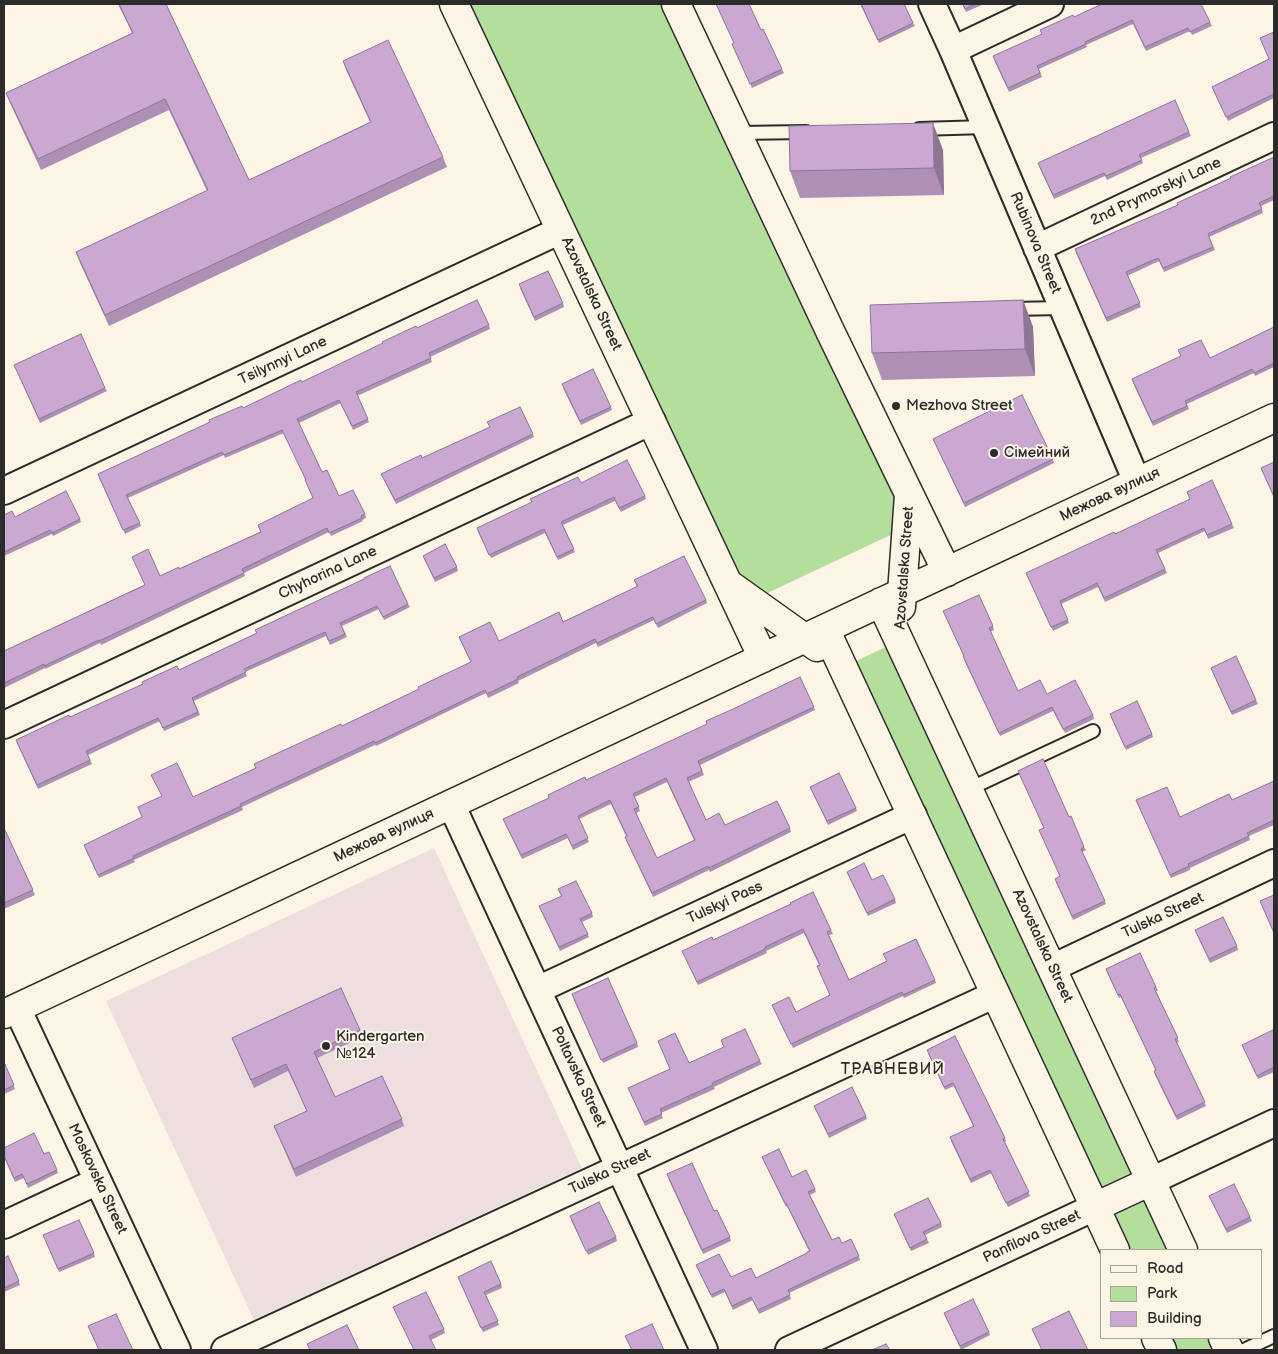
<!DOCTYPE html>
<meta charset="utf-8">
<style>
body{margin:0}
#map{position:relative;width:1278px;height:1354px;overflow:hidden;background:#fcf5e5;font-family:"Balsamiq Sans",sans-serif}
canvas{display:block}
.frame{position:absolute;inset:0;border:5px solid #2b2b2b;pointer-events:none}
.legend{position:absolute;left:1100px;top:1249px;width:162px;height:90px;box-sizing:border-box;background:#fcf5e5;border:1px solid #a8a49b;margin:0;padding:6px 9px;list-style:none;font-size:15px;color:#2b2b2b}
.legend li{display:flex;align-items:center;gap:10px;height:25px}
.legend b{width:25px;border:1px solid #a8a49b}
</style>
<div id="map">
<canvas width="1278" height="1354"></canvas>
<div class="frame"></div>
<ul class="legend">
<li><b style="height:6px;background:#fcf5e5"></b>Road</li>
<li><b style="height:14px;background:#b3de9c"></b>Park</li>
<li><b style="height:14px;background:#caa8d2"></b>Building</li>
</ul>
</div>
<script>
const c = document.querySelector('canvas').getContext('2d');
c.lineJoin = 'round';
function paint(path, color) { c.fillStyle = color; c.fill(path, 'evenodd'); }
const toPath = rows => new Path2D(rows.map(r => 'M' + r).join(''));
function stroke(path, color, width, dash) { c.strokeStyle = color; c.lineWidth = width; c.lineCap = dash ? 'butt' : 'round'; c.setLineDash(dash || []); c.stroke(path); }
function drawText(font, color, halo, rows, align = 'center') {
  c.font = font + ' "Balsamiq Sans",sans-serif'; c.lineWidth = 4; c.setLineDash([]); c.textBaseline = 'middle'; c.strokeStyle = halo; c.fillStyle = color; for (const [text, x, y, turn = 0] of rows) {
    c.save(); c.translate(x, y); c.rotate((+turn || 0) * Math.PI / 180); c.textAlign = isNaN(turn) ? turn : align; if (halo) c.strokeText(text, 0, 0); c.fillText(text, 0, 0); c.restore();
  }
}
paint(toPath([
 [434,848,582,1168,254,1320,106,1001]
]), '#eddedf');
paint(toPath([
 [461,4,669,4,903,493,899,531,759,597,733,580],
 [894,643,1175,1250,1122,1250,850,664],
 [1163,1338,1216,1338,1222,1350,1169,1350]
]), '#b3de9c');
const service = toPath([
 [919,129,986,127],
 [738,133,806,132],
 [1011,309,1062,308],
 [969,789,1093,731],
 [1244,1350,1274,1336]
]);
const minor = toPath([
 [932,4,953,50,1137,482],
 [953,50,1050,4],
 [1037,248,1274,136],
 [4,491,561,230],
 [4,725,652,421],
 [451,804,704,1350],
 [1052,968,1274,863],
 [537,990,913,815],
 [17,1008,177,1350],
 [1151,1181,1274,1123],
 [4,1225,98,1181],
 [225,1350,996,994],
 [789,1350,1095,1207]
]);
const tertiary = toPath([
 [454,4,763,658],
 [676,4,831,333,947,572],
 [730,585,817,647],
 [881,602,1183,1250],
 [901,607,909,495],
 [825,629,1115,1250],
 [4,1014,1274,418],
 [1095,1207,1151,1181],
 [1156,1338,1162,1350],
 [1223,1338,1229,1350]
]);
stroke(service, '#2b2b2b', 16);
stroke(minor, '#2b2b2b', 30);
stroke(tertiary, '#2b2b2b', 31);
stroke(service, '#fcf5e5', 12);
stroke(minor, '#fcf5e5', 26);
stroke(tertiary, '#fcf5e5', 28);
paint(toPath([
 [118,4,166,4,249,180,370,122,347,72,343,61,443,157,447,167,109,326,80,263,76,252,207,191,169,110,41,170,10,103,6,93,132,33],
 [860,4,913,23,915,26,879,43],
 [962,4,984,4,966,12],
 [1074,17,1210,22,1212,26,1192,35,1190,31,1146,51,1133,24,1086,45,1087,47,1039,69,1042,77,1009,92,994,60],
 [761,30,784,73,752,88,733,47],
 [1274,32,1274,98,1228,121,1212,87,1269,59],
 [1189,132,1191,136,1141,158,1143,163,1107,180,1105,176,1054,199,1039,166],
 [943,150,944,195,800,198,790,171],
 [1274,157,1274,200,1261,206,1263,213,1209,237,1215,250,1164,272,1159,261,1127,276,1141,307,1107,322,1076,253,1178,205],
 [520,288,563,303,564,307,535,321],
 [1023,300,1033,327,1035,376,882,380,872,353],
 [489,325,490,329,430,357,432,362,357,396,369,422,353,430,341,403,299,423,322,472,339,496,365,514,366,518,362,520,363,521,331,536,329,532,244,573,245,576,101,645,100,643,45,669,45,668,4,688,4,651,144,585,160,576,179,569,260,532,313,499,306,480,284,433,225,458,224,455,128,498,141,526,125,534,99,478,243,408,302,382,417,328],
 [1274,327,1274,367,1255,376,1254,373,1187,404,1189,409,1153,426,1133,383,1210,358],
 [16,369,105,388,107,391,40,423],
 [563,388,611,407,612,410,581,425],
 [533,434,534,437,396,504,381,474,422,458],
 [933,439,1053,459,1054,463,965,507],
 [581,483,645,496,646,499,621,512,615,501,563,525,575,552,558,560,545,533,491,558,478,532],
 [4,515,15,517,80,519,81,522,53,536,52,534,4,556],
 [1232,524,1234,528,1208,539,1205,531,1158,553,1167,573,1105,602,1098,587,1061,604,1069,623,1053,631,1028,576,1115,534],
 [423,556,457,567,458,571,435,582],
 [364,579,408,604,410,607,384,620,379,609,342,626,347,637,330,645,326,636,245,672,247,676,194,701,200,715,164,731,160,721,88,755,92,764,38,789,17,743,70,717,179,670,257,633],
 [634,580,706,600,707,603,658,628,654,620,598,647,596,643,518,681,519,683,488,698,486,693,376,746,375,745,242,807,243,810,134,860,135,862,99,878,85,848,256,768,342,726,419,689,471,662,459,637,499,641,563,622,637,587],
 [945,615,993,626,994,630,990,632,1018,691,1047,694,1093,715,1094,719,1065,733,1053,711,1000,736,964,660,964,656],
 [1212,671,1256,700,1258,704,1232,715],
 [814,707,815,710,700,765,704,775,688,782,706,820,725,825,790,828,791,832,710,872,709,870,653,897,626,840,626,836,611,804,579,819,589,842,573,850,568,838,522,859,505,823,549,798,586,780],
 [667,782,694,840,657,858,636,813,640,811,635,797],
 [1111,717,1152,734,1153,737,1126,750],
 [1274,781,1274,825,1249,836,1250,840,1190,868,1190,870,1171,878,1136,800,1180,817,1232,800],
 [810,787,856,808,857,811,828,825],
 [1069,817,1084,847,1086,850,1082,852,1106,904,1073,920,1056,882,1060,876],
 [4,828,35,895,4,909],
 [847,872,872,880,895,899,896,903,868,916],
 [558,889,592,913,593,917,582,922,589,937,560,951,541,910,561,896],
 [791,904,831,930,833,934,829,935,849,980,935,980,936,983,904,998,903,996,793,1048,772,1005,796,1012,830,995,819,965,804,933,766,951,767,953,698,985,684,954],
 [1197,934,1237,946,1238,950,1210,963],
 [1107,972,1156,987,1158,991,1156,991,1179,1042,1176,1043,1206,1106,1177,1120,1155,1075,1154,1071,1156,1070,1121,997,1119,998],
 [573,998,637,1043,638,1047,603,1063],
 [360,1030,363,1037,317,1058,335,1097,402,1119,404,1126,296,1177,274,1126,307,1111,288,1071,254,1088,232,1038],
 [1274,1033,1274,1072,1258,1079,1244,1048],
 [928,1053,1005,1138,1006,1141,1005,1142,1030,1196,1008,1207,992,1173,971,1183,951,1141,973,1126,954,1086,945,1090],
 [760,1061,762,1064,714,1087,715,1089,661,1113,663,1118,645,1126,630,1091,689,1063],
 [4,1062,15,1089,4,1094],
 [816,1110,866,1116,867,1119,829,1138],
 [44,1154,57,1170,58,1173,28,1188,24,1178,15,1182,4,1157],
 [762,1157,792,1177,815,1189,816,1192,810,1195,832,1240,842,1243,859,1256,860,1260,789,1293,791,1299,759,1314,753,1300,733,1310,725,1292,712,1298,696,1265,731,1277,756,1278,807,1253,809,1251,787,1206,786,1207],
 [668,1178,714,1211,730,1237,731,1241,703,1254],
 [1209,1196,1250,1217,1252,1221,1227,1233],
 [894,1214,941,1223,942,1227,925,1235,929,1243,911,1251],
 [571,1220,616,1237,617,1241,588,1255],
 [43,1235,94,1253,95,1257,59,1272],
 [8,1256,20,1285,4,1292,4,1258],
 [459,1280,501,1284,502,1288,486,1295,499,1325,483,1332],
 [395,1311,444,1329,445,1333,431,1340],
 [944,1313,989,1332,990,1335,961,1350]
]), '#ae90b5');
paint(toPath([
 [933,123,943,150,944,195,934,168],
 [1023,300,1033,327,1035,376,1025,349]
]), '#8d7693');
const building = toPath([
 [119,4,166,4,249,180,371,122,343,61,388,40,443,157,105,315,76,252,208,190,165,99,38,159,6,93,133,33,119,4],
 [716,4,749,4,761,30,763,29,782,69,750,84,732,44,734,43,716,4],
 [861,4,904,4,913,23,878,40,861,4],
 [963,4,975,4,965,9,963,4],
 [1102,4,1201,4,1210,22,1190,32,1188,28,1145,47,1132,20,1085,42,1086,44,1037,66,1040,73,1008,88,993,56,1042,34,1040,30,1073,15,1074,17,1102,4],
 [1274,32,1274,94,1226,117,1212,87,1269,59,1260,38,1274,32],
 [1175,100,1189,132,1139,155,1142,160,1106,176,1104,173,1053,195,1038,163,1175,100],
 [933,123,934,168,790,171,789,126,933,123],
 [1274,157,1274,196,1259,203,1262,209,1208,234,1213,247,1163,268,1158,258,1126,272,1140,303,1106,318,1075,249,1178,205,1177,203,1231,178,1230,177,1274,157],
 [548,271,563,303,534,317,519,284,548,271],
 [477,300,489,325,429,353,431,358,356,392,368,419,352,426,339,400,297,419,322,472,327,470,339,496,353,490,365,514,361,516,362,518,329,533,327,528,242,569,244,573,99,641,99,640,44,666,44,664,4,683,4,651,145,585,132,557,148,549,160,576,179,567,179,569,261,532,258,525,313,498,305,480,306,480,282,430,224,455,222,452,126,495,140,523,123,530,98,474,210,422,209,420,242,406,243,408,301,380,302,382,383,343,382,342,416,326,417,328,477,300],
 [1023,300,1025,349,872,353,870,305,1023,300],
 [1274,327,1274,363,1254,373,1252,369,1185,401,1187,406,1152,422,1132,379,1181,356,1178,350,1201,340,1210,358,1274,327],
 [81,334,105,388,39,419,14,365,81,334],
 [593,369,611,407,580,421,562,384,593,369],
 [1022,395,1053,459,964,503,933,439,1022,395],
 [520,407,533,434,395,500,381,474,421,455,422,458,490,427,487,422,520,407],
 [627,460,645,496,619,508,614,497,561,522,574,549,557,557,544,529,489,555,477,528,532,502,530,499,578,477,581,483,627,460],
 [1274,462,1274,497,1261,468,1274,462],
 [1212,480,1232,524,1207,535,1204,528,1156,550,1165,569,1104,598,1097,583,1060,601,1068,620,1051,627,1026,573,1114,532,1115,534,1190,499,1187,492,1212,480],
 [66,491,80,519,52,533,50,530,4,552,4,515,12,511,15,517,66,491],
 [445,544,457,567,434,578,423,556,445,544],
 [684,556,706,600,656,624,653,617,597,643,595,639,517,677,518,679,487,694,485,690,375,743,374,741,240,804,241,806,133,856,134,858,98,875,84,845,142,817,138,807,162,796,151,775,177,763,193,797,256,768,254,764,341,724,342,726,419,689,418,687,471,662,459,637,490,622,499,641,559,612,563,622,638,586,634,580,684,556],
 [390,566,408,604,383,617,377,606,340,623,345,634,329,641,325,632,244,669,246,672,192,698,198,712,163,728,158,718,86,751,90,760,37,785,16,740,69,715,70,717,143,684,142,682,177,666,179,670,257,633,255,630,364,579,364,578,390,566],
 [979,595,993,626,989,628,1018,691,1040,680,1047,694,1075,680,1093,715,1063,729,1052,707,999,733,963,656,964,656,943,611,979,595],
 [1236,656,1256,700,1231,712,1211,668,1236,656],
 [800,677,814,707,698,761,702,771,687,778,706,820,719,813,725,825,777,801,790,828,709,868,708,866,652,893,625,837,627,836,610,800,578,816,588,838,572,846,566,834,521,855,503,819,549,798,548,795,585,777,586,780,707,724,706,721,733,709,800,677],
 [666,778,695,840,657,858,634,809,639,807,633,794,666,778],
 [1137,701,1152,734,1125,747,1110,714,1137,701],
 [1043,759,1069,817,1071,816,1084,847,1081,849,1105,901,1072,916,1055,879,1060,876,1039,830,1044,828,1018,771,1043,759],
 [839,773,856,808,827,821,810,787,839,773],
 [1274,781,1274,820,1247,833,1249,836,1188,864,1189,866,1170,875,1136,800,1167,787,1180,817,1229,794,1232,800,1274,781],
 [4,828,33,890,4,903,4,828],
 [864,863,872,880,883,875,895,899,867,913,847,872,864,863],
 [576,881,592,913,580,919,588,934,559,947,539,906,562,896,558,889,576,881],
 [813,892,831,930,827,932,849,980,887,961,883,954,916,939,935,980,903,995,902,992,791,1044,772,1005,789,997,796,1012,830,995,817,966,820,965,803,929,765,947,765,949,697,982,682,951,712,937,713,940,791,904,790,903,813,892],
 [1274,895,1274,933,1260,901,1274,895],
 [1223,917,1237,946,1209,959,1195,930,1223,917],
 [1140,953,1156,987,1154,988,1178,1038,1175,1039,1205,1102,1176,1116,1154,1071,1156,1070,1120,994,1118,995,1106,969,1140,953],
 [608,978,637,1043,601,1060,572,994,608,978],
 [341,988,360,1030,314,1052,335,1097,382,1076,402,1119,294,1169,274,1126,307,1111,286,1064,251,1080,232,1038,341,988],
 [745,1029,760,1061,712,1083,713,1085,660,1109,662,1114,644,1122,628,1088,670,1069,658,1041,675,1033,689,1063,724,1047,721,1040,745,1029],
 [1273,1030,1274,1033,1274,1067,1257,1076,1242,1045,1273,1030],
 [955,1036,1005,1138,1003,1139,1029,1192,1006,1203,990,1170,970,1179,950,1137,974,1126,953,1083,944,1087,927,1050,955,1036],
 [4,1062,14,1085,4,1090,4,1062],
 [852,1087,866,1116,828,1134,814,1106,852,1087],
 [34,1133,44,1154,49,1152,57,1170,27,1184,22,1174,14,1178,4,1156,4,1148,34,1133],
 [779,1149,792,1177,806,1170,815,1189,808,1192,832,1240,839,1237,842,1243,851,1239,859,1256,788,1290,790,1295,758,1310,751,1297,732,1306,724,1289,711,1295,696,1265,719,1254,731,1277,751,1268,756,1278,807,1253,807,1252,810,1251,786,1203,785,1203,762,1157,779,1149],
 [692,1163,714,1211,717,1210,730,1237,702,1250,667,1174,692,1163],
 [1234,1184,1250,1217,1226,1229,1209,1196,1234,1184],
 [928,1198,941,1223,923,1232,927,1239,910,1248,894,1214,928,1198],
 [599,1202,616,1237,586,1251,570,1216,599,1202],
 [79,1220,94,1253,58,1269,43,1235,79,1220],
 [8,1256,19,1281,4,1288,4,1258,8,1256],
 [491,1261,501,1284,484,1292,498,1321,481,1328,458,1277,491,1261],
 [426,1292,444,1329,429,1336,436,1350,414,1350,393,1307,426,1292],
 [973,1299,989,1332,960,1346,944,1313,973,1299],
 [1069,1311,1088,1350,1042,1350,1032,1329,1069,1311],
 [116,1314,133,1350,99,1350,88,1326,116,1314],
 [652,1324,664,1350,632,1350,625,1336,652,1324],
 [347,1325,359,1350,310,1350,307,1344,347,1325],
 [886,1344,890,1350,872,1350,886,1344]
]);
paint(building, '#caa8d2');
stroke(building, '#8d7693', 1);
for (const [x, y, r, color] of [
 [896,406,5,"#2b2b2b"],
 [994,453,5,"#2b2b2b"],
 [326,1046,5,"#2b2b2b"]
]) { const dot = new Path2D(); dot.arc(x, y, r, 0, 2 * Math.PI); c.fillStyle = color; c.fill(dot); stroke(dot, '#fcf5e5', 2); }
drawText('15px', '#2b2b2b', '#fcf5e5', [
 ["2nd Prymorskyi Lane",1156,192,-25],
 ["Rubinova Street",1035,243,67],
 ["Azovstalska Street",591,294,65],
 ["Tsilynnyi Lane",283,361,-25],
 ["Межова вулиця",1110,495,-25],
 ["Azovstalska Street",905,568,-86],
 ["Chyhorina Lane",328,573,-25],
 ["Межова вулиця",384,836,-25],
 ["Tulskyi Pass",725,903,-25],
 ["Tulska Street",1163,916,-25],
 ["Azovstalska Street",1042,946,65],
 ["Poltavska Street",578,1077,65],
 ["Tulska Street",610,1172,-25],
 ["Moskovska Street",97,1179,65],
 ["Panfilova Street",1032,1237,-25]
]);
drawText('15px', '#2b2b2b', '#fcf5e5', [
 ["Mezhova Street",906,406],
 ["Сімейний",1004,453],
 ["Kindergarten",336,1037],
 ["№124",336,1054]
], 'left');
c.letterSpacing = '1px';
drawText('16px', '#2b2b2b', '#fcf5e5', [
 ["ТРАВНЕВИЙ",893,1070]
]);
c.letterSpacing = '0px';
</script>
